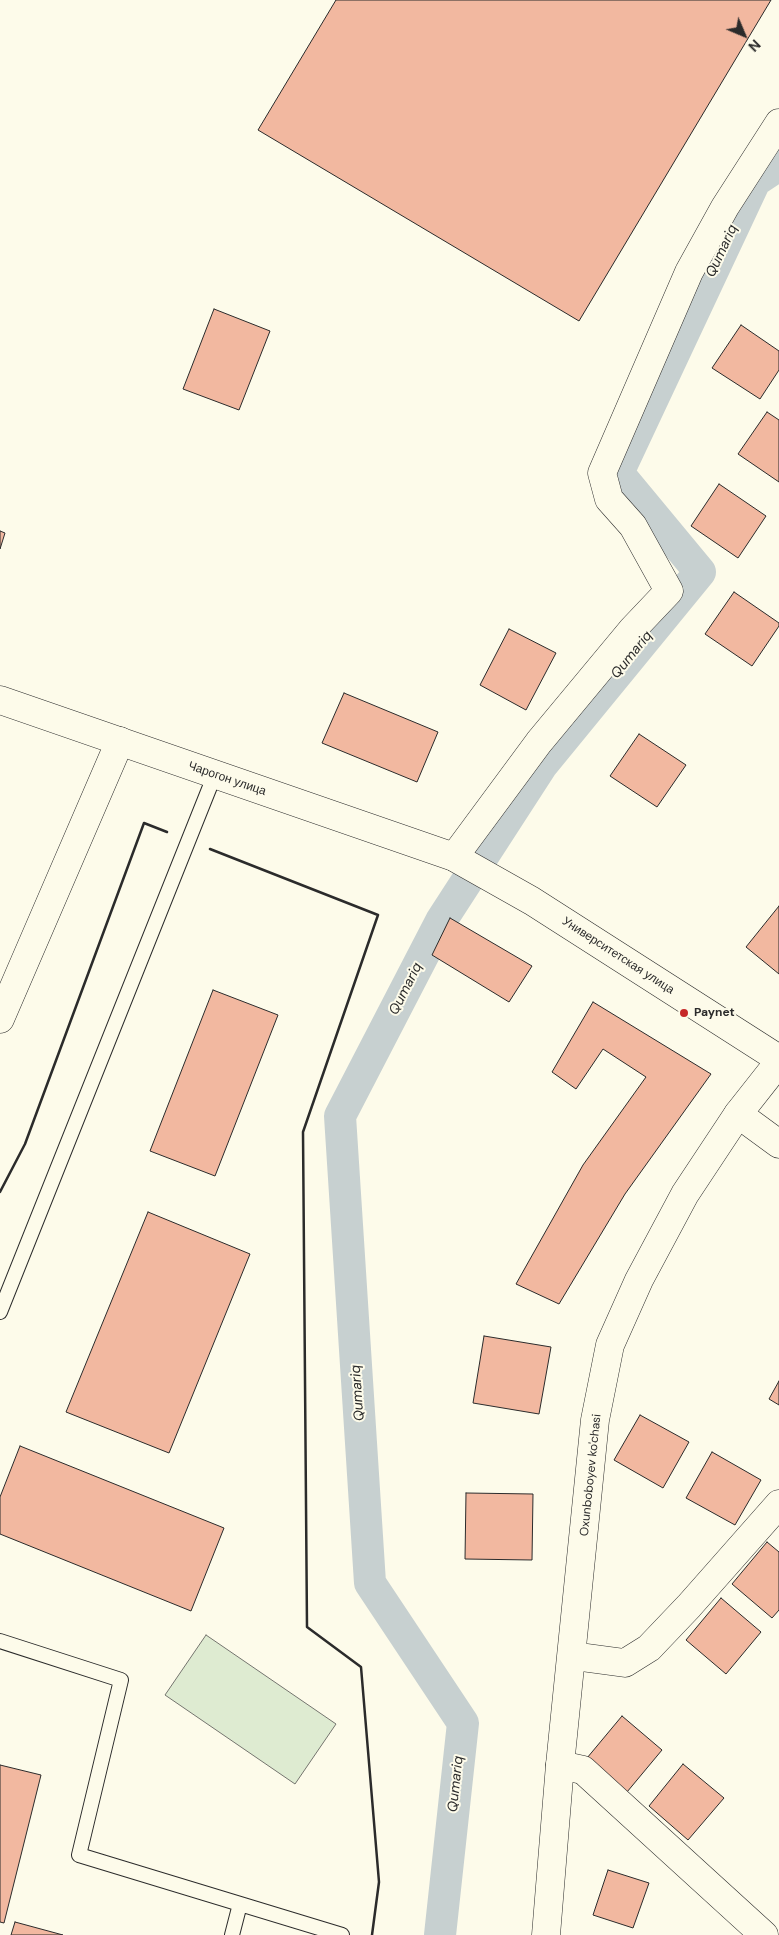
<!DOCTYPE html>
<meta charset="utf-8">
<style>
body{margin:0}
#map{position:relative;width:779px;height:1935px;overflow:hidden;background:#fdfbea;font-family:"DM Sans",sans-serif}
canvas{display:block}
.north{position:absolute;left:719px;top:10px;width:50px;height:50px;-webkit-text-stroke:4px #fdfbea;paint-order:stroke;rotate:135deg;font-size:14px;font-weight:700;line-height:20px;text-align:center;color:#2b2b2b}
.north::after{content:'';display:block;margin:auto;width:18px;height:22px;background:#2b2b2b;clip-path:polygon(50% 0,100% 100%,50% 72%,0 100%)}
</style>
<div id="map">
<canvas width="779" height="1935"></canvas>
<div class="north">N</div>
</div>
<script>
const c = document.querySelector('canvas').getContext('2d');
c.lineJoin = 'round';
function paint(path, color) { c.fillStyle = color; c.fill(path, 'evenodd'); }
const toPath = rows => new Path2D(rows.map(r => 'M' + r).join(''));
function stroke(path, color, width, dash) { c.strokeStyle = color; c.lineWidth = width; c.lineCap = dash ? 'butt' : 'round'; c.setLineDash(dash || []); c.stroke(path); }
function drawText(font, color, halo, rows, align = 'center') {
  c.font = font + ' "DM Sans",sans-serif'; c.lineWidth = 4; c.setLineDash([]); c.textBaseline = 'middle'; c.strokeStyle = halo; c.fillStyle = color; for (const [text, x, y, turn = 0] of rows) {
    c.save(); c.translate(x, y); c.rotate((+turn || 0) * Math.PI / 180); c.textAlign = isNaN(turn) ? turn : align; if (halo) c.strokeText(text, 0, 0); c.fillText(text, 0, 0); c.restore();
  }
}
const green = toPath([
 [206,1635,336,1724,295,1784,165,1695,206,1635]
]);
paint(green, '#deebd1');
stroke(green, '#74746e', 1);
stroke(toPath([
 [440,1935,463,1723,370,1583,340,1116,441,921,542,765,700,572,618,473,755,181,779,165]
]), '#c7d0d0', 32);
const building = toPath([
 [336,0,771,0,579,321,258,130,336,0],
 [214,309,270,331,239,410,183,389,214,309],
 [741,325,779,351,779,370,760,399,712,368,741,325],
 [767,412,779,420,779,482,738,454,767,412],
 [719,484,766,516,738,558,691,526,719,484],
 [0,531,5,533,0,549,0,531],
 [734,592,779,623,779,626,752,666,705,634,734,592],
 [509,629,556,653,526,710,480,685,509,629],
 [344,693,438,732,417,782,322,743,344,693],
 [639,734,686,765,657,807,610,776,639,734],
 [779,906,779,974,746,947,779,906],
 [450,918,532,966,509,1002,432,955,450,918],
 [213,990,278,1015,215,1176,150,1151,213,990],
 [593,1002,711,1074,625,1194,559,1304,516,1284,583,1165,646,1077,603,1049,576,1089,552,1072,593,1002],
 [148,1212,250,1254,169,1453,66,1412,148,1212],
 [484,1336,551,1347,539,1414,473,1403,484,1336],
 [779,1381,779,1405,769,1399,779,1381],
 [640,1415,689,1442,663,1488,614,1460,640,1415],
 [20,1446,224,1528,191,1611,0,1534,0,1497,20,1446],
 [712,1452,761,1480,735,1525,686,1498,712,1452],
 [466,1493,533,1494,532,1560,465,1559,466,1493],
 [767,1542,779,1552,779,1610,772,1618,732,1584,767,1542],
 [721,1598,761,1632,726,1674,686,1640,721,1598],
 [622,1716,662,1750,627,1792,587,1758,622,1716],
 [683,1764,724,1798,688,1840,649,1806,683,1764],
 [0,1765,41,1775,4,1923,0,1922,0,1765],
 [608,1870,649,1883,633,1928,593,1915,608,1870],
 [15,1922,63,1935,11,1935,15,1922]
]);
paint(building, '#f2b8a0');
stroke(building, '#2b2b2b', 1);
const service = toPath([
 [0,1312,215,774],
 [0,1641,121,1680,79,1855,342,1935],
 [232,1935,240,1904]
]);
const minor = toPath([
 [454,857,539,742,632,630,669,591,633,526,609,499,602,473,689,272,725,207,779,123],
 [0,1019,120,741],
 [738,1114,779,1144],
 [573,1656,625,1663,649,1648,689,1606,779,1504],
 [560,1765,583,1770,764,1935]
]);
const secondary = toPath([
 [0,700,454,857,532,901,779,1059],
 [546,1935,560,1765,595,1420,610,1345,639,1280,685,1194,738,1114,779,1062]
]);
stroke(service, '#2b2b2b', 16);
stroke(minor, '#2b2b2b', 29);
stroke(secondary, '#2b2b2b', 29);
stroke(service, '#fdfbea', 14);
stroke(minor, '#fdfbea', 28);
stroke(secondary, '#fdfbea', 28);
stroke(toPath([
 [210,849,378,915,303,1132,307,1627,361,1667,379,1882,372,1935],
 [0,1192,25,1144,144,823,167,832]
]), '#2b2b2b', 2.5);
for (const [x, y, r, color] of [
 [684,1013,5,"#c62828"]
]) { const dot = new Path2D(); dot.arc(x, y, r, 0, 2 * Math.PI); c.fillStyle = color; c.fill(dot); stroke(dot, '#fdfbea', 2); }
drawText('12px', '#2b2b2b', '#fdfbea', [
 ["Чарогон улица",227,779,19],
 ["Университетская улица",618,956,33],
 ["Oxunboboyev ko'chasi",591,1475,-84]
]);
drawText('bold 12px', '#2b2b2b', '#fdfbea', [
 ["Paynet",694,1013]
], 'left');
drawText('italic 14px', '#2b2b2b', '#fdfbea', [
 ["Qumariq",722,251,-65],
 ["Qumariq",632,655,-51],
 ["Qumariq",406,989,-63],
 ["Qumariq",358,1393,-94],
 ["Qumariq",456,1784,-84]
]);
</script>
